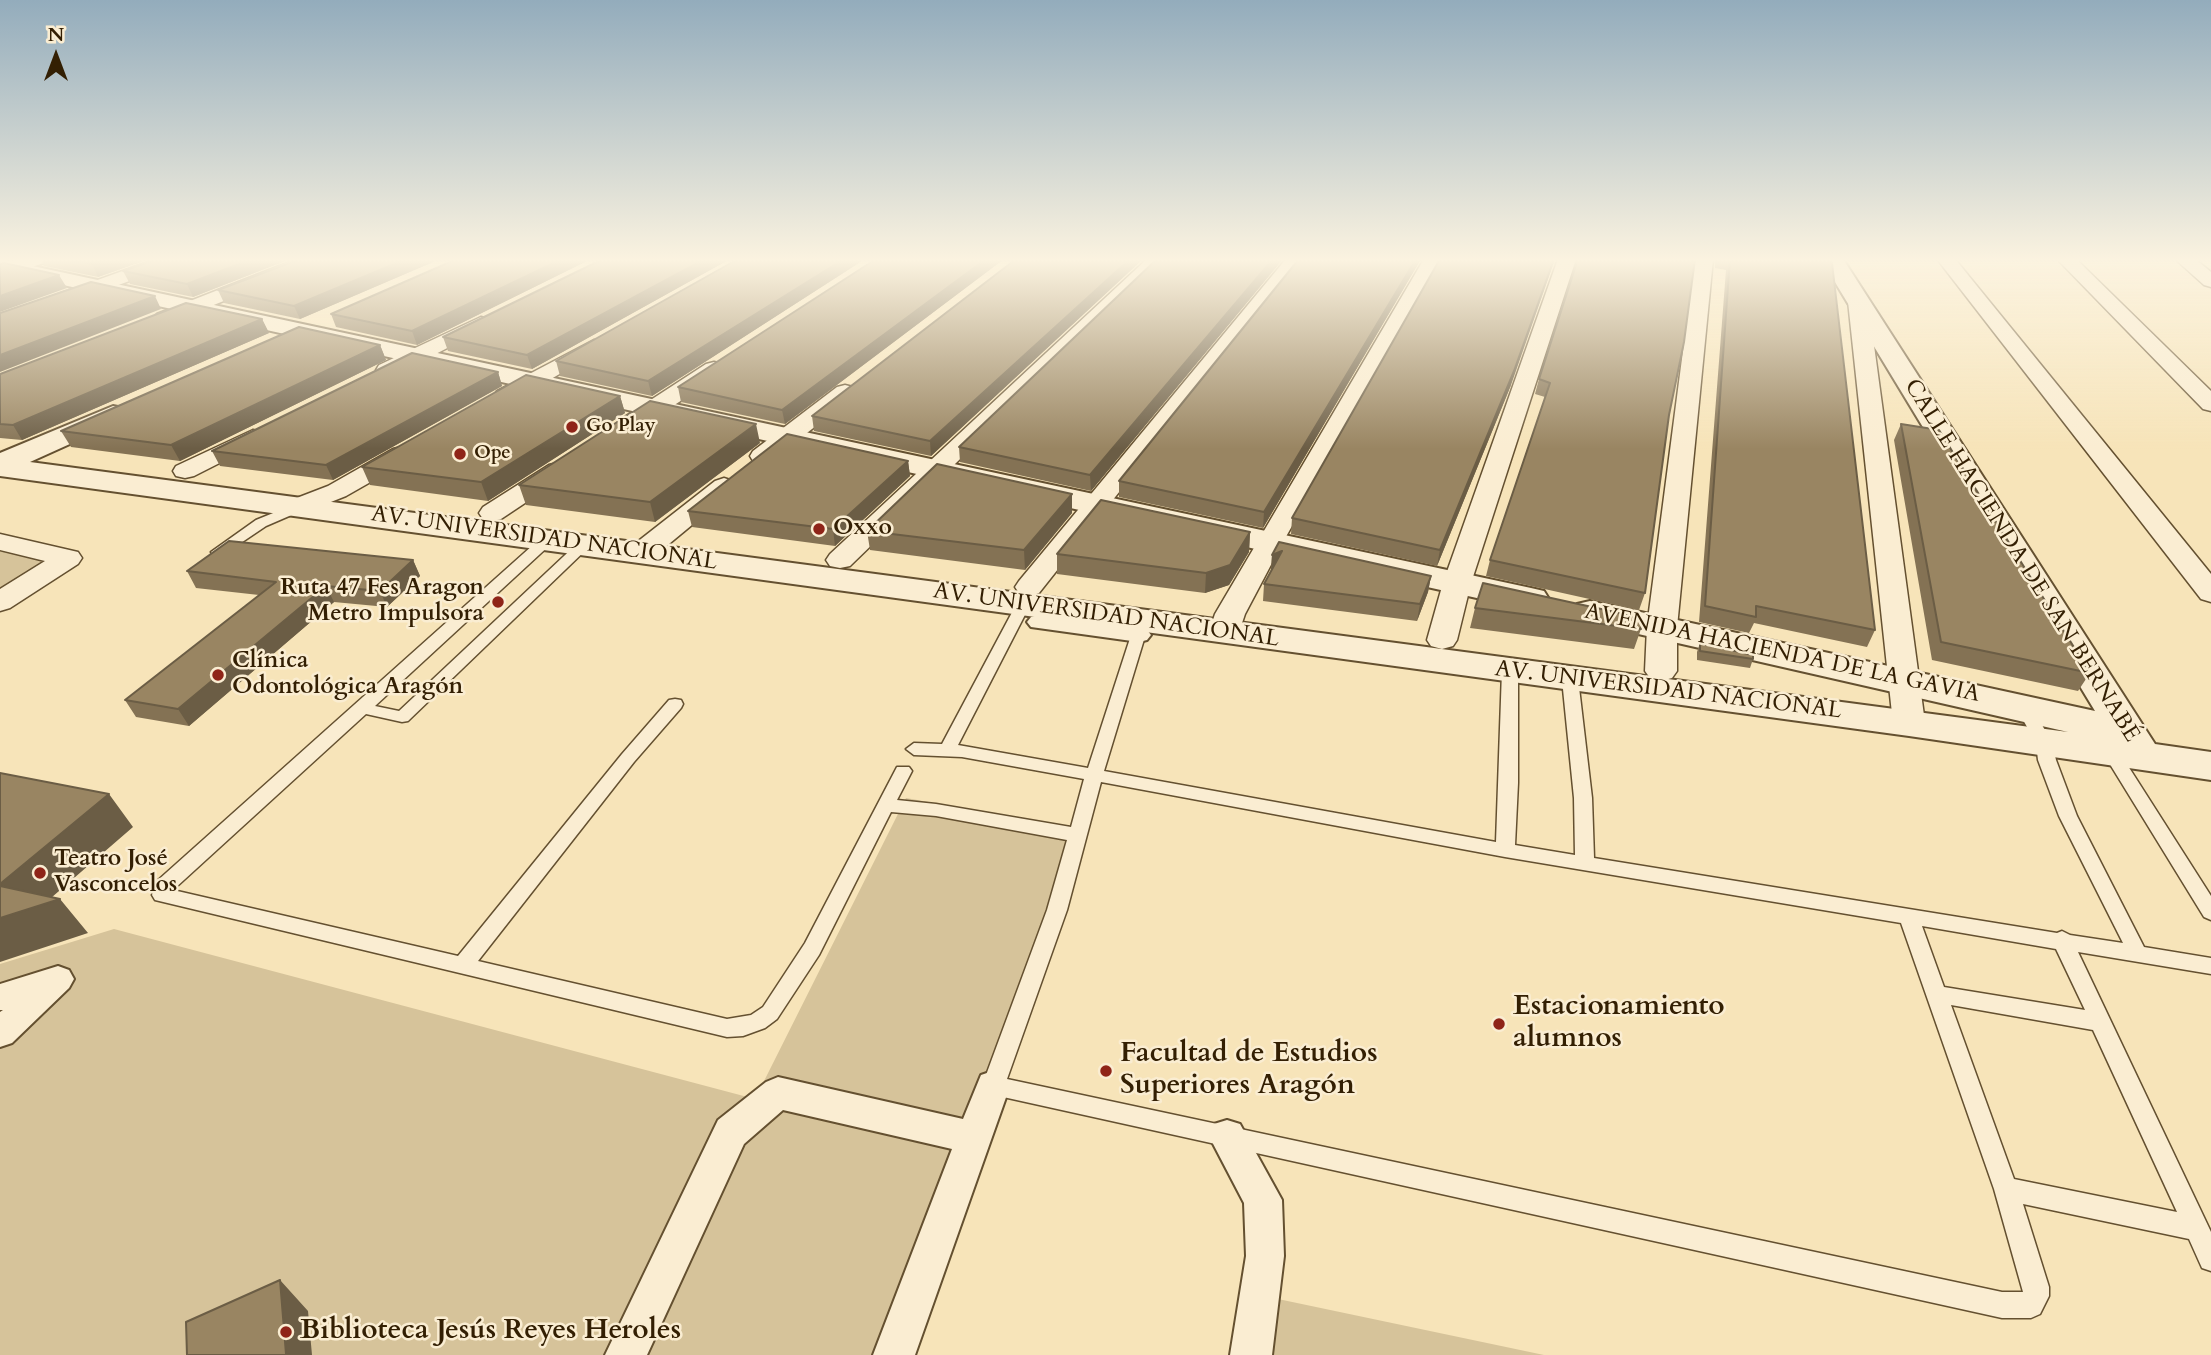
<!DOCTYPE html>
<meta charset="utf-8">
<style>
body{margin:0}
#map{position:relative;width:2211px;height:1355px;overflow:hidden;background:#f7e4b9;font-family:Cardo,serif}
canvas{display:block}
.north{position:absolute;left:21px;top:21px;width:70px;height:70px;-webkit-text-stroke:5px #faedd2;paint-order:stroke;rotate:0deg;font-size:19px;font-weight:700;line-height:28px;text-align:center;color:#331f03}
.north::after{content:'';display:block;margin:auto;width:24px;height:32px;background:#331f03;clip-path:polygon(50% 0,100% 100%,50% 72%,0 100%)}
</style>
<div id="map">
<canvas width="2211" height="1355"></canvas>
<div class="north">N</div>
</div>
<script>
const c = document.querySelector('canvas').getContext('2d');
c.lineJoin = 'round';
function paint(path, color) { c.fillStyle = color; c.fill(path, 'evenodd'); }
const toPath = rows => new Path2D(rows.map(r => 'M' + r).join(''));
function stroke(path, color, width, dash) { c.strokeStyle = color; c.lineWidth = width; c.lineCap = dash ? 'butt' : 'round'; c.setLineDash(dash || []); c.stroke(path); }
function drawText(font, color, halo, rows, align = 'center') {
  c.font = font + ' Cardo,serif'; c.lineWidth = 5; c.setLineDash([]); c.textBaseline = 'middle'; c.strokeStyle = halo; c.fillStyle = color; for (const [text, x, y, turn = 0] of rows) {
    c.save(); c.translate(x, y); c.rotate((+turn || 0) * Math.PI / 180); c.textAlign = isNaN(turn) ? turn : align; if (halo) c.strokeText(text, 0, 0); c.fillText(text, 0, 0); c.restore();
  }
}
paint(toPath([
 [0,551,49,561,0,592],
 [906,798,1086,830,899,1355,0,1355,0,964,114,929,755,1099],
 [1259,1295,1544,1355,1251,1355]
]), '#d6c39a');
const service = toPath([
 [298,503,303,504,303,510,266,526,223,555,213,555,211,552,256,520,298,503],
 [547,536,554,540,552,543,375,706,399,711,580,541,585,540,592,544,408,721,402,722,366,714,173,890,458,956,622,754,669,700,675,699,681,700,683,704,681,708,634,762,478,961,727,1019,751,1015,763,1007,805,943,897,767,909,767,912,771,897,800,936,804,1071,827,1084,779,962,757,914,755,906,749,914,743,942,744,1016,605,1023,601,1030,605,958,745,1088,768,1135,623,1142,619,1149,623,1104,771,1496,842,1502,671,1510,666,1518,671,1518,783,1515,845,1575,855,1574,798,1562,679,1570,674,1578,679,1592,798,1594,858,2057,933,2062,931,2070,935,2123,943,2059,816,2038,760,2036,743,2022,718,2030,713,2036,714,2052,743,2056,760,2077,816,2144,947,2211,958,2211,974,2078,952,2211,1232,2211,1271,2202,1268,2189,1239,2023,1204,2049,1287,2049,1296,2040,1314,2031,1318,2002,1318,985,1093,982,1086,1047,910,1067,840,936,816,891,812,819,955,777,1019,765,1028,743,1036,727,1037,155,900,152,895,157,881,542,537,547,536],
 [1101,782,1505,857,1901,923,1994,1189,2023,1292,2002,1292,1007,1079,1067,910,1101,782],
 [1922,926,2056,949,2085,1010,1944,987,1922,926],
 [1951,1005,2093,1030,2177,1212,2014,1179,1951,1005],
 [2108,742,2114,744,2211,896,2211,920,2204,917,2100,748,2108,742]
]);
const pedestrian = toPath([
 [1039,615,1139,628,1147,630,1151,635,1147,640,1139,642,1031,627,1027,622,1031,617,1039,615],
 [58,966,69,970,74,979,69,988,12,1043,0,1047,0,1012,3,1010,0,1010,0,984,58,966],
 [993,1071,1005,1075,1010,1086,915,1355,873,1355,952,1149,783,1110,744,1144,647,1355,605,1355,718,1120,766,1082,778,1077,963,1119,981,1075,993,1071],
 [1227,1120,1240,1124,1282,1200,1284,1256,1272,1355,1230,1355,1246,1256,1244,1203,1209,1136,1214,1124,1227,1120]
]);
const minor = toPath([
 [20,259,47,259,44,263,0,277,0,265,20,259],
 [156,259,182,259,179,263,0,328,0,315,156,259],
 [297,259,322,259,319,263,171,322,164,324,157,322,154,318,157,314,297,259],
 [1147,259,1166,259,850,566,840,568,830,566,826,560,830,554,1147,259],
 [1286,259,1304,259,1039,593,1029,596,1019,593,1015,587,1019,581,1286,259],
 [1424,259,1442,259,1283,542,1245,614,1239,632,1235,638,1224,641,1213,638,1209,632,1215,614,1424,259],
 [1558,259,1576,259,1471,583,1457,640,1453,646,1442,649,1431,646,1427,640,1443,583,1558,259],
 [1695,259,1713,259,1677,627,1677,671,1672,678,1661,681,1650,678,1645,671,1647,627,1695,259],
 [1937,259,1955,259,2211,574,2211,602,2201,599,1937,259],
 [2057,259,2076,259,2211,391,2211,411,2203,409,2057,259],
 [2175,259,2195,259,2211,272,2211,287,2204,285,2175,259],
 [1858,295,1868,301,1925,723,1921,731,1909,734,1897,731,1893,723,1848,301,1858,295],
 [481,317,488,319,491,323,488,327,395,375,379,375,376,370,379,365,481,317],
 [594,340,601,342,604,346,601,350,513,401,505,403,497,401,494,396,497,391,594,340],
 [714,362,722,364,725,369,722,374,636,430,628,432,620,430,616,425,620,420,706,364,714,362],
 [845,385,853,387,856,392,853,397,771,461,762,463,753,461,750,456,753,451,837,387,845,385],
 [253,430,261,432,265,437,261,442,194,476,185,478,176,476,173,471,176,466,253,430],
 [402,447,411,449,414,454,411,459,346,496,298,515,289,513,285,507,289,501,328,486,393,449,402,447],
 [558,463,567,465,570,470,567,475,501,519,492,521,483,519,479,513,483,507,549,465,558,463],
 [724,478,733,481,737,486,733,491,652,558,642,560,632,558,628,552,632,546,715,481,724,478],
 [0,534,78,552,82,558,78,564,10,608,0,611,0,589,45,561,0,550,0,534]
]);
const tertiary = toPath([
 [0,259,1531,588,1544,591,1549,599,1544,607,1531,610,0,271,0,259],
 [1821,259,1843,259,2155,744,2211,752,2211,780,1909,736,0,476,0,453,113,406,123,408,127,414,123,420,30,462,2068,732,1590,623,1577,620,1572,612,1577,604,1590,601,2095,711,1821,259]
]);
stroke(service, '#645030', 3);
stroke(pedestrian, '#645030', 4);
stroke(minor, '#645030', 3);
stroke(tertiary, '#645030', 4);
paint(service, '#faedd2');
paint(pedestrian, '#faedd2');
paint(minor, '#faedd2');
paint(tertiary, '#faedd2');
paint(toPath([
 [41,259,149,259,98,277,44,266],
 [157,259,290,259,193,297,130,284,123,271],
 [300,259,440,259,300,319,224,303,218,290],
 [457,259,591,259,417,345,336,327,331,314],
 [603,259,730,259,532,369,448,351,443,337],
 [738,259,865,259,652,396,560,376,556,361],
 [876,259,1004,259,785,424,681,402,678,387],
 [1016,259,1143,259,931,456,814,431,812,416],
 [1157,259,1283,259,1091,491,960,462,959,447],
 [1299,259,1421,259,1263,528,1119,497,1119,481],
 [1715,259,1829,259,1875,630,1867,647,1754,623,1749,633,1699,622,1726,270,1715,268],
 [262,319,269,333,22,440,0,438,0,374],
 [380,345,386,360,180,461,71,447,61,431],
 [498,372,502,386,333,480,220,466,212,451],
 [1539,379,1669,415,1645,593,1639,610,1486,576,1490,560,1545,397,1535,394],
 [1511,385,1437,566,1291,534,1292,518],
 [620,396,625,413,488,501,370,485,362,467],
 [1901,424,2090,673,2078,691,1932,660,1894,440],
 [760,443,655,522,526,505,519,485],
 [908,461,910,476,835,546,692,527,688,511],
 [1072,494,1072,513,1025,570,870,550,867,531],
 [1250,532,1249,552,1229,585,1205,593,1057,574,1057,554],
 [1272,555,1431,576,1428,592,1417,621,1263,601,1264,584,1272,570,1271,571],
 [413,560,420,576,387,607,334,602,189,726,136,717,125,700,259,595,196,588,187,571],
 [1475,608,1641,629,1634,649,1470,628],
 [1700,643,1753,659,1750,668,1697,660,1697,652]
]), '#847254');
paint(toPath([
 [107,259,149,259,98,277,92,264],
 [252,259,290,259,193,297,187,284],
 [406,259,440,259,300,319,294,306],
 [562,259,591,259,417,345,412,331],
 [705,259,730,259,532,369,527,355],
 [844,259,865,259,652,396,648,381],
 [986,259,1004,259,785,424,782,410],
 [1130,259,1143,259,931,456,930,441],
 [1273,259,1283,259,1091,491,1090,475],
 [1416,259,1421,259,1263,528,1264,512],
 [1554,259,1555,259,1511,385,1437,566,1440,550],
 [59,275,67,288,0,312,0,296],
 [155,296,161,309,0,372,0,355],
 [262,319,269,333,22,440,13,425],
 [380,345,386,360,180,461,171,445],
 [498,372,502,386,333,480,326,465],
 [620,396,625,413,488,501,481,482],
 [756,424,760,443,655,522,650,502],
 [908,461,910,476,835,546,833,529],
 [1072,494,1072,513,1025,570,1024,550],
 [1250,532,1249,552,1229,585,1205,593,1206,573],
 [1282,551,1281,567,1271,571,1272,555],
 [413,560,420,576,387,607,380,591],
 [1431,576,1428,592,1417,621,1420,604],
 [326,586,334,602,189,726,178,709],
 [109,794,133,827,44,904,60,899,88,933,0,962,0,884],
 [280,1280,308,1311,312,1355,287,1355,286,1354]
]), '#6b5d45');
const building = toPath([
 [65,259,107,259,92,264,65,259],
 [157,259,252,259,187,284,123,271,157,259],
 [300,259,406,259,294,306,218,290,300,259],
 [457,259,562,259,412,331,331,314,457,259],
 [603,259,705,259,527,355,443,337,603,259],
 [738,259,844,259,648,381,556,361,738,259],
 [876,259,986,259,782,410,678,387,876,259],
 [1016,259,1130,259,930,441,812,416,1016,259],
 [1157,259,1273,259,1090,475,959,447,1157,259],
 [1299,259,1416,259,1264,512,1119,481,1299,259],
 [1440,259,1554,259,1514,371,1440,550,1292,518,1440,259],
 [1578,259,1695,259,1684,342,1669,415,1645,593,1490,560,1550,383,1539,379,1578,259],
 [1730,259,1829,259,1832,263,1875,630,1756,606,1756,617,1705,606,1730,259],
 [4,263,59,275,0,296,0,264,4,263],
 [91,282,155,296,0,355,0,313,91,282],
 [186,303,262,319,13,425,0,424,0,374,186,303],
 [299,327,380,345,171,445,61,431,299,327],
 [412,353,498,372,326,465,212,451,412,353],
 [526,375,620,396,481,482,362,467,526,375],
 [650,401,756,424,650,502,519,485,650,401],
 [1901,424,1939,430,2090,673,1941,642,1901,424],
 [787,434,908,461,833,529,688,511,787,434],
 [937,464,1072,494,1024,550,867,531,937,464],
 [1101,500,1250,532,1230,565,1206,573,1057,554,1101,500],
 [229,541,413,560,380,591,326,586,178,709,125,700,276,582,187,571,229,541],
 [1279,542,1431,576,1420,604,1264,584,1282,551,1272,555,1279,542],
 [1483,583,1642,618,1641,629,1475,608,1483,583],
 [1700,643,1753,655,1753,659,1700,651,1700,643],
 [0,773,109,794,0,884,0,773],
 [0,886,60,899,0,918,0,886],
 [280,1280,286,1354,290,1355,187,1355,186,1322,280,1280]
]);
paint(building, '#998562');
stroke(building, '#6b5d45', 2);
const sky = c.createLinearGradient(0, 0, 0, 449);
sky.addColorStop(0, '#93acbc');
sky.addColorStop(0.58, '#fbf3e0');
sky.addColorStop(1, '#fbf3e000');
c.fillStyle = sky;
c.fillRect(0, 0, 2211, 449);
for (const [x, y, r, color] of [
 [572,427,7,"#8f2418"],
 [460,454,7,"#8f2418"],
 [819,529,7,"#8f2418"],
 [498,602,7,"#8f2418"],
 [218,675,7,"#8f2418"],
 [40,873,7,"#8f2418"],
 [1499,1024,7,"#8f2418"],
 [1106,1071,7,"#8f2418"],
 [286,1332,7,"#8f2418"]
]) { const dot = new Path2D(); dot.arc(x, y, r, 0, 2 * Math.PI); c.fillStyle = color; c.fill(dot); stroke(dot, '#faedd2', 2.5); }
drawText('bold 19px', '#331f03', '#faedd2', [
 ["Go Play",586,427],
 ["Ope",474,454]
], 'left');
drawText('bold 23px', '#331f03', '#faedd2', [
 ["Oxxo",833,529],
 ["Ruta 47 Fes Aragon",484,589,"right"],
 ["Metro Impulsora",484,615,"right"],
 ["Clínica",232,662],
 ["Odontológica Aragón",232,688],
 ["Teatro José",54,860],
 ["Vasconcelos",54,886]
], 'left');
drawText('23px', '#331f03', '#faedd2', [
 ["AV. UNIVERSIDAD NACIONAL",544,539,8],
 ["CALLE HACIENDA DE SAN BERNABÉ",2021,561,58],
 ["AV. UNIVERSIDAD NACIONAL",1106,616,8],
 ["AVENIDA HACIENDA DE LA GAVIA",1782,654,12],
 ["AV. UNIVERSIDAD NACIONAL",1668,691,7]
]);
drawText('bold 28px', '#331f03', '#faedd2', [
 ["Estacionamiento",1513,1008],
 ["alumnos",1513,1040],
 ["Facultad de Estudios",1120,1055],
 ["Superiores Aragón",1120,1087],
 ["Biblioteca Jesús Reyes Heroles",300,1332]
], 'left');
</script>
